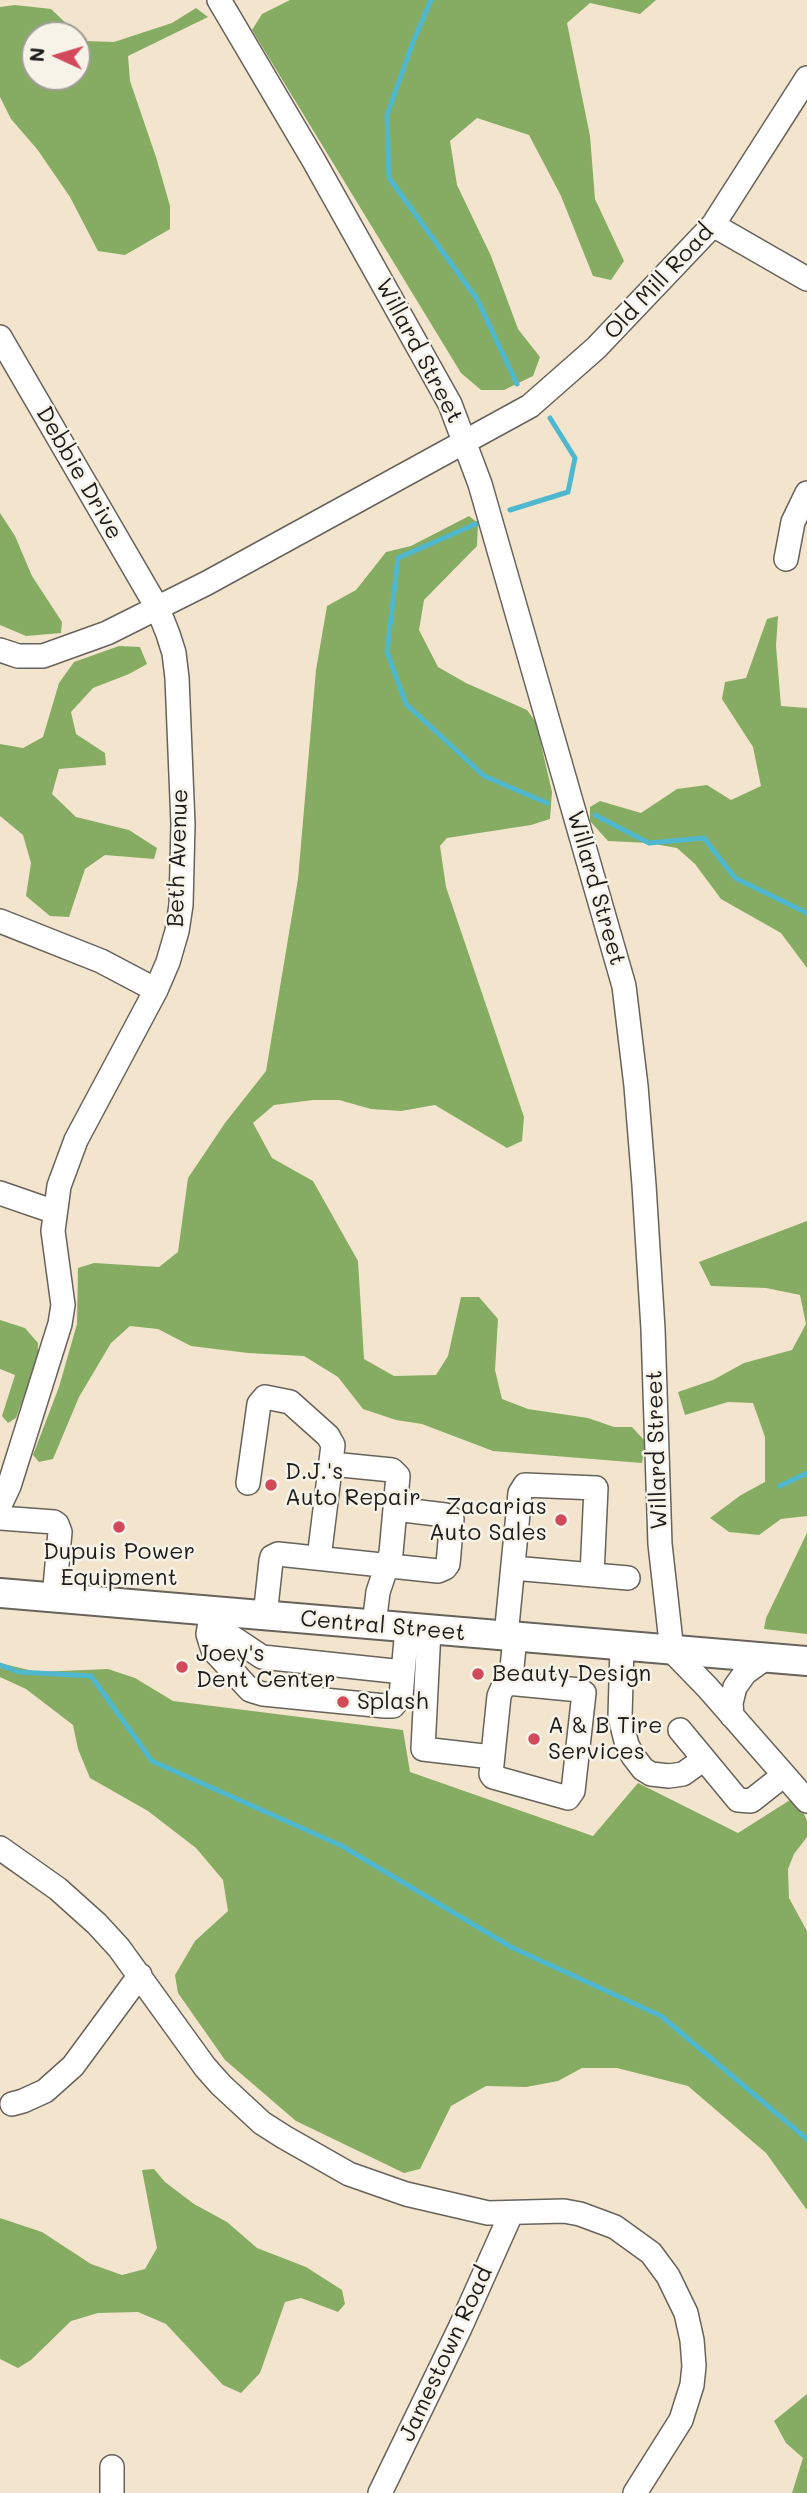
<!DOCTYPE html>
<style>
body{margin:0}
#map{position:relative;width:807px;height:2493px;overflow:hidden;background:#f3e5cd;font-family:Mali,sans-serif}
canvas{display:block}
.north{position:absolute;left:21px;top:21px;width:70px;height:70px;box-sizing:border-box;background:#f7f3e8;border:2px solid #9f9d96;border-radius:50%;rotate:274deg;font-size:19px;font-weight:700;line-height:28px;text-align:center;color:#1c1c1c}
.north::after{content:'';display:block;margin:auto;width:24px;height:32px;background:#d1495b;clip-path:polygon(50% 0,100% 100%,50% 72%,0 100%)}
</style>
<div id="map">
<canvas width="807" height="2493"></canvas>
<div class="north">N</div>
</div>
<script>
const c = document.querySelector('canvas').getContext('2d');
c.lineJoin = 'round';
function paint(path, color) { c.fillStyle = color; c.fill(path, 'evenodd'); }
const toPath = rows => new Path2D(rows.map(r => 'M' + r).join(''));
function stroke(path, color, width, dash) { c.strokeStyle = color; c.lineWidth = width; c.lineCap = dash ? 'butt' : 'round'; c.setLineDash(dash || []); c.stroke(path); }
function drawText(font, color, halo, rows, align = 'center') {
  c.font = font + ' Mali,sans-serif'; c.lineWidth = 5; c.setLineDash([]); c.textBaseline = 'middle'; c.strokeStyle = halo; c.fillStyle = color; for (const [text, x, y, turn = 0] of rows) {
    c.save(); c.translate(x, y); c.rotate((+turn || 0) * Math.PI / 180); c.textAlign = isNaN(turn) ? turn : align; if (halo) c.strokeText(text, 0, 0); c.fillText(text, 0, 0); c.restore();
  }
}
paint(toPath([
 [290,0,656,0,640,14,590,3,567,23,590,136,595,199,624,261,611,280,593,276,561,196,529,135,477,118,450,141,457,185,491,256,518,329,540,357,533,376,504,390,481,390,461,373,252,30,262,14],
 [15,5,51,9,85,41,114,42,172,23,196,8,208,17,128,56,130,81,156,157,170,206,170,229,125,255,98,251,70,197,37,149,11,119,0,97,0,7],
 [35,35,77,35,77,77,35,77],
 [0,513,15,536,32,576,62,622,61,633,26,636,0,625],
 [469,516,478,523,477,546,424,600,419,630,438,667,466,683,527,710,536,722,552,792,550,819,531,825,447,838,440,846,446,887,524,1117,522,1141,507,1148,435,1105,401,1111,371,1109,339,1100,313,1100,274,1105,253,1123,272,1158,313,1181,358,1261,364,1359,394,1376,436,1375,448,1356,461,1297,479,1297,498,1319,495,1370,502,1399,528,1409,588,1418,614,1427,632,1427,645,1441,642,1463,493,1451,422,1424,396,1420,363,1409,338,1377,304,1356,248,1353,191,1346,158,1329,130,1326,111,1343,79,1397,53,1459,39,1462,33,1455,59,1387,77,1324,78,1268,94,1263,159,1267,178,1252,188,1178,225,1123,266,1071,298,879,316,670,327,606,356,590,386,552,411,546],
 [778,616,776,646,781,706,807,708,807,968,781,933,721,899,695,864,677,848,649,843,608,841,590,821,590,807,600,801,641,813,677,789,707,785,731,800,761,786,753,747,722,699,725,682,746,678,767,619],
 [119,646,140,647,147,664,129,674,93,688,71,712,76,734,105,753,106,765,59,769,52,794,76,817,129,830,157,848,154,859,105,855,85,869,69,917,50,916,26,896,31,863,23,835,0,816,0,744,23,748,43,737,59,683,74,662],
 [807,1221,807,1516,781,1519,759,1535,729,1532,710,1518,741,1495,765,1482,765,1437,753,1403,728,1402,685,1415,678,1392,713,1380,744,1363,792,1350,806,1324,800,1295,766,1288,711,1286,699,1262],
 [0,1320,25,1328,38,1343,38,1358,16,1418,8,1423,2,1416,15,1375,0,1369],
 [807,1533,807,1634,764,1629,766,1618],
 [0,1663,37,1672,108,1669,135,1678,173,1701,403,1730,410,1772,593,1836,638,1783,738,1833,790,1800,804,1814,807,1821,807,1837,794,1854,788,1869,789,1898,807,1931,807,2210,766,2153,688,2086,617,2068,582,2068,558,2081,526,2087,486,2086,451,2106,420,2169,404,2173,296,2121,225,2060,178,1993,175,1975,195,1941,228,1911,223,1880,196,1848,148,1811,90,1778,78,1749,73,1725,26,1689,0,1677],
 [154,2169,165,2182,194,2204,227,2222,257,2248,306,2267,342,2290,345,2304,338,2312,301,2298,285,2302,260,2373,241,2393,223,2385,166,2324,138,2312,98,2313,71,2321,31,2360,18,2368,0,2359,0,2218,42,2232,91,2264,122,2275,145,2269,157,2248,142,2170],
 [807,2394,807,2493,792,2493,803,2458,786,2443,774,2421]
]), '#85ac62');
stroke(toPath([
 [431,0,413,42,387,115,389,178,477,299,517,384],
 [510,510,568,492,575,458,550,418],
 [478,523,398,558,387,652,406,704,484,776,547,803],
 [595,815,649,843,704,838,735,878,807,913],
 [780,1486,807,1473],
 [0,1665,19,1672,91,1676,152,1761,342,1846,511,1947,661,2016,807,2139]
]), '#50b8ce', 5);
const minor = toPath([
 [219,0,314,161,450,404,480,484,624,986,636,1086,644,1185,653,1329,660,1544,672,1651,707,1687,807,1801],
 [713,225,807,279],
 [0,337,158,609,168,634,174,653,177,678,183,824,181,905,177,931,168,962,156,990,76,1140,59,1186,53,1231,63,1305,60,1324,9,1486,0,1505],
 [786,559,793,522,807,493],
 [0,650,18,656,43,656,107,633,207,583,530,406,596,348,713,225,807,78],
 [0,921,101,961,156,990],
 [0,1193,55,1212],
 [332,1464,392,1470,398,1476,391,1553,378,1592,374,1625],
 [248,1483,259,1404,265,1397,290,1402,328,1436,333,1445,319,1558],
 [0,1518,54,1522,57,1524,60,1532,54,1598],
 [513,1568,628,1578],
 [212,1611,208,1634,213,1650,250,1690,263,1694,385,1706,393,1706,401,1696,407,1628],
 [212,1611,213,1621,217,1627,262,1657,403,1672],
 [265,1616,271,1561,272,1557,278,1554,438,1571,445,1568,448,1564,452,1519,445,1515,395,1509],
 [429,1630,423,1749,492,1757],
 [506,1636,520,1493,525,1485,596,1488,592,1575],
 [622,1646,620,1717,627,1745,633,1756,643,1769,651,1774,669,1776,683,1774,704,1759],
 [507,1683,580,1690,584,1693,573,1791,568,1798,493,1777,491,1774,499,1696,502,1689,511,1678,515,1637],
 [732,1716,731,1703,735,1687,745,1673,766,1658],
 [680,1730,738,1800,751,1801,784,1775],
 [0,1848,58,1889,97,1924,119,1948,205,2067,221,2085,262,2123,284,2137,349,2174,406,2194,488,2213,564,2211,580,2214,615,2227,651,2253,668,2276,686,2313,692,2340,694,2366,692,2385,681,2420,635,2493],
 [12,2104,23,2101,45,2091,73,2066,140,1975],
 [112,2493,112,2467],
 [380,2493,460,2328,511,2214]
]);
const major = toPath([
 [0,1593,807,1661]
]);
stroke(minor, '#67625a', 26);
stroke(major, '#67625a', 32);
stroke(minor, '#fff', 23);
stroke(major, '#fff', 28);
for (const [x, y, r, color] of [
 [271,1485,7,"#d1495b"],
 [561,1520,7,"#d1495b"],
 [119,1527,7,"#d1495b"],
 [182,1667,7,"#d1495b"],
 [478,1674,7,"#d1495b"],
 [343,1702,7,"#d1495b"],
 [534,1739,7,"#d1495b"]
]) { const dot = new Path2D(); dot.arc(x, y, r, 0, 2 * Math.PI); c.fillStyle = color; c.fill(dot); stroke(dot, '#f7f3e8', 2.5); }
drawText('23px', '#1c1c1c', '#f7f3e8', [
 ["Old Mill Road",659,282,-47],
 ["Willard Street",419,351,62],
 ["Debbie Drive",79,473,60],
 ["Beth Avenue",178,858,-88],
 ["Willard Street",596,888,74],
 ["Willard Street",657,1450,-92],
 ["Central Street",383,1626,5],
 ["Jamestown Road",446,2354,-65]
]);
drawText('23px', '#1c1c1c', '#f7f3e8', [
 ["D.J.'s",285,1472],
 ["Auto Repair",285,1498],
 ["Zacarias",547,1507,"right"],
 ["Auto Sales",547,1533,"right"],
 ["Dupuis Power",119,1552,"center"],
 ["Equipment",119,1578,"center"],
 ["Joey's",196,1654],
 ["Dent Center",196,1680],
 ["Beauty Design",492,1674],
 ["Splash",357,1702],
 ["A & B Tire",548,1726],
 ["Services",548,1752]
], 'left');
</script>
